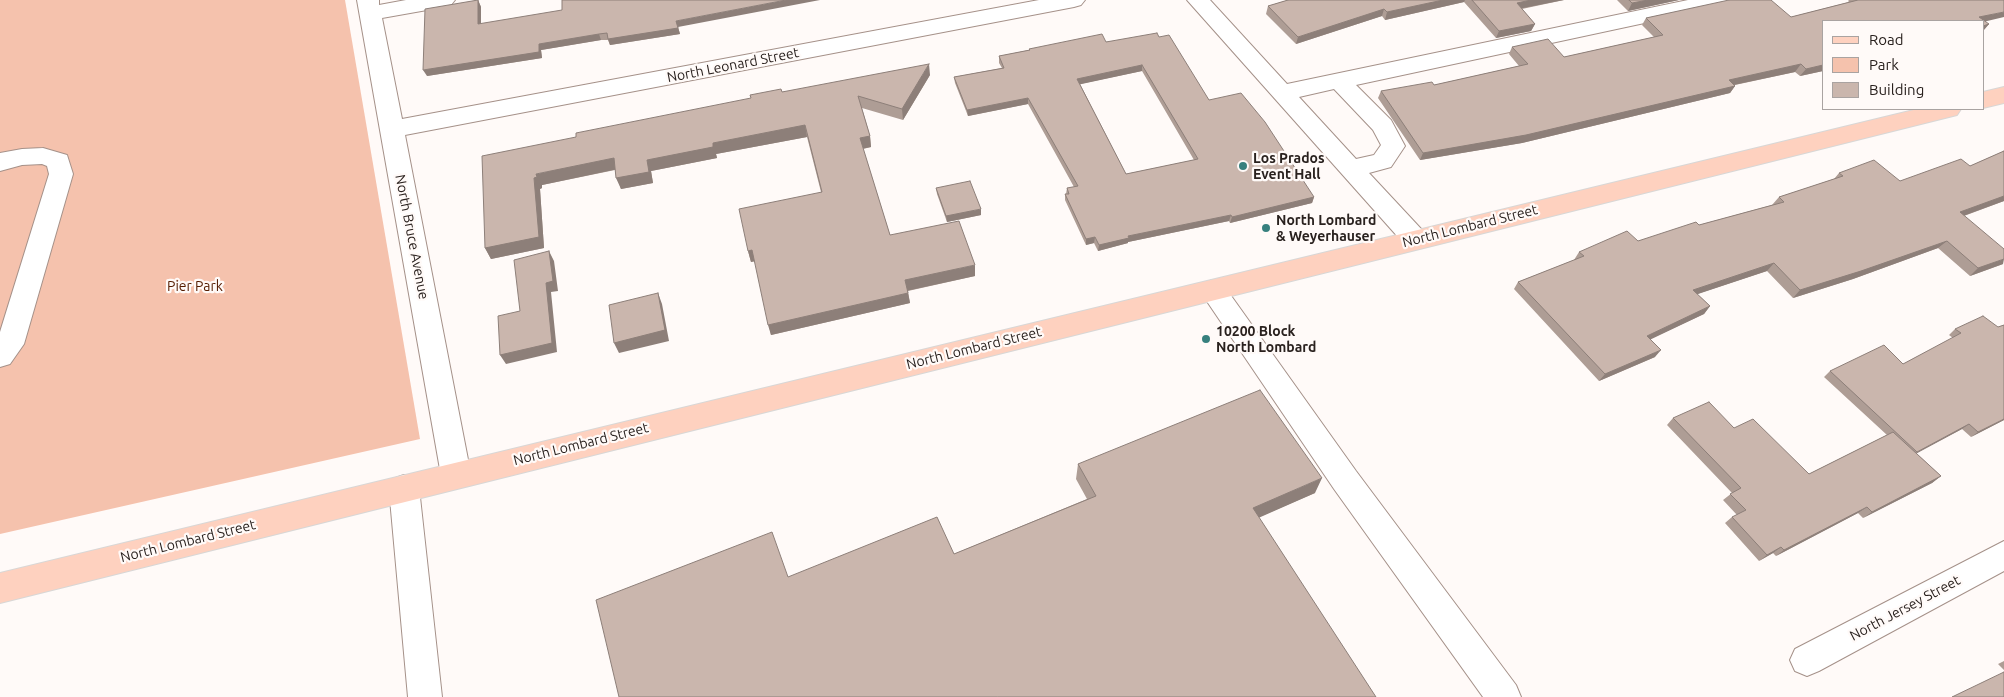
<!DOCTYPE html>
<style>
body{margin:0}
#map{position:relative;width:2004px;height:697px;overflow:hidden;background:#fffaf8;font-family:Ubuntu,sans-serif}
canvas{display:block}
.legend{position:absolute;left:1822px;top:20px;width:162px;height:90px;box-sizing:border-box;background:#fffaf8;border:1px solid #a9a3a1;margin:0;padding:6px 9px;list-style:none;font-size:15px;color:#29211e}
.legend li{display:flex;align-items:center;gap:10px;height:25px}
.legend b{width:25px;border:1px solid #a9a3a1}
</style>
<div id="map">
<canvas width="2004" height="697"></canvas>
<ul class="legend">
<li><b style="height:6px;background:#fed1bf"></b>Road</li>
<li><b style="height:14px;background:#f5c2ad"></b>Park</li>
<li><b style="height:14px;background:#cab6ad"></b>Building</li>
</ul>
</div>
<script>
const c = document.querySelector('canvas').getContext('2d');
c.lineJoin = 'round';
function paint(path, color) { c.fillStyle = color; c.fill(path, 'evenodd'); }
const toPath = rows => new Path2D(rows.map(r => 'M' + r).join(''));
function stroke(path, color, width, dash) { c.strokeStyle = color; c.lineWidth = width; c.lineCap = dash ? 'butt' : 'round'; c.setLineDash(dash || []); c.stroke(path); }
function drawText(font, color, halo, rows, align = 'center') {
  c.font = font + ' Ubuntu,sans-serif'; c.lineWidth = 4.5; c.setLineDash([]); c.textBaseline = 'middle'; c.strokeStyle = halo; c.fillStyle = color; for (const [text, x, y, turn = 0] of rows) {
    c.save(); c.translate(x, y); c.rotate((+turn || 0) * Math.PI / 180); c.textAlign = isNaN(turn) ? turn : align; if (halo) c.strokeText(text, 0, 0); c.fillText(text, 0, 0); c.restore();
  }
}
paint(toPath([
 [0,0,345,0,420,439,0,534]
]), '#f5c2ad');
const minor = toPath([
 [357,0,379,0,379,5,406,0,455,0,451,5,444,7,382,18,402,119,1039,0,1085,0,1081,5,1074,7,405,135,471,475,467,484,456,488,445,484,441,475,357,0],
 [1187,0,1210,0,1287,84,1688,0,1730,0,1726,5,1719,7,1356,85,1391,120,1405,146,1391,167,1369,173,1424,232,1428,239,1424,246,1415,249,1406,246,1187,0],
 [1334,89,1373,130,1381,145,1374,155,1356,159,1299,97,1334,89],
 [43,148,67,155,73,174,24,344,10,364,0,367,0,332,49,174,47,166,42,164,22,165,0,171,0,153,22,149,43,148],
 [1213,280,1222,283,1356,471,1516,685,1521,697,1483,697,1334,489,1204,297,1200,290,1204,283,1213,280],
 [404,475,415,479,419,488,442,697,408,697,389,488,393,479,404,475],
 [2004,541,2004,571,1819,671,1807,676,1795,671,1790,660,1795,649,2004,541]
]);
const major = toPath([
 [2004,87,2004,103,1983,108,1983,92,2004,87],
 [1918,109,1961,109,1957,115,1949,117,0,603,0,573,1918,109]
]);
stroke(minor, '#a59189', 2);
stroke(major, '#d8d7d6', 2);
paint(minor, '#fff');
paint(major, '#fed1bf');
paint(toPath([
 [478,0,481,7,481,24,678,27,680,34,610,45,608,40,601,40,541,50,542,58,427,76],
 [1288,0,1564,0,1522,9,1535,24,1531,31,1496,38,1464,2,1385,20,1382,16,1296,44,1266,14,1268,6],
 [1617,0,1679,0,1628,11],
 [1849,0,2004,0,1985,22,1989,24,1983,31,1983,21,1823,21,1823,71,1800,76,1795,72,1735,85,1735,86,1730,93,1522,143,1420,160,1378,98,1381,91,1434,85,1519,66,1509,54,1512,47,1564,57,1654,37,1642,25,1646,18,1724,2,1791,17,1849,2,1848,1],
 [1159,37,1209,100,1314,197,1312,203,1230,223,1229,221,1128,242,1128,243,1098,251,1094,243,1086,245,1065,200,1065,194,1066,194,1067,188,1074,187,1028,104,968,116,955,83,954,77,1002,68,999,63,999,56,1029,50,1029,49],
 [1142,71,1194,160,1126,174,1080,84],
 [930,75,903,120,862,108,870,136,871,147,863,149,890,235,975,276,908,291,910,303,771,335,755,261,751,262,748,251,821,192,807,137,716,154,717,158,651,171,653,183,621,189,615,170,542,185,542,188,540,189,544,248,491,259,485,248,576,137,782,92],
 [2004,151,2004,201,1964,216,2003,264,1970,276,1938,248,1853,279,1793,298,1767,271,1697,294,1710,306,1704,314,1650,339,1655,357,1599,381,1514,289,1518,282,1574,260,1579,252,1638,241,1699,225,1772,205,1779,197,1834,179,1839,173,1900,181,1970,166],
 [936,188,981,215,947,222,937,194],
 [2004,325,2004,420,1971,437,1962,429,1916,453,1941,476,1932,483,1863,518,1858,513,1776,556,1773,553,1759,561,1725,523,1732,517,1737,515,1723,500,1732,493,1667,425,1673,418,1734,428,1809,474,1887,435,1824,377,1830,371,1903,364,1953,338,1949,335,1955,329,1998,327],
 [1078,464,1315,493,1259,517,789,577,954,554,1087,499,1076,479],
 [2004,661,2004,670,1998,664]
]), '#ae9d95');
paint(toPath([
 [478,0,481,7,481,31,478,24],
 [786,0,820,0,678,27,680,34,610,45,608,39,676,21],
 [1443,0,1465,0,1464,2,1385,20,1387,12],
 [1531,0,1564,0,1513,10,1517,3],
 [1648,0,1679,0,1628,11,1632,3],
 [1384,9,1382,16,1296,44,1298,37],
 [2004,12,2004,17,1983,22,1979,17],
 [1535,24,1531,31,1496,38,1499,31],
 [1989,24,1983,31,1983,26],
 [599,34,601,40,541,50,542,58,427,76,423,70,539,44],
 [929,64,930,75,903,120,902,109],
 [1801,64,1795,72,1724,87,1729,80],
 [1142,65,1142,71,1077,85,1077,79],
 [1823,65,1823,71,1800,76,1806,69],
 [1735,86,1730,93,1522,143,1420,160,1423,153],
 [1028,98,1028,104,968,116,967,110],
 [805,125,807,137,716,154,717,158,651,171,653,183,621,189,616,178,647,160,713,143],
 [870,136,871,147,861,149,860,138],
 [614,158,618,169,542,185,542,188,540,189,544,248,491,259,485,248,536,174],
 [2004,196,2004,201,1952,220,1960,212],
 [1314,197,1312,203,1230,223,1232,217],
 [981,209,981,215,947,222,946,216],
 [1231,215,1229,221,1128,242,1128,243,1098,251,1099,245,1128,236],
 [1095,237,1094,243,1086,245,1086,239],
 [1947,241,1938,248,1853,279,1793,298,1800,290],
 [752,250,756,261,751,262,748,251],
 [549,251,554,261,558,291,551,292,557,352,506,364,500,355,546,283],
 [2004,259,2003,264,1970,276,1978,268],
 [1774,263,1767,271,1686,298,1693,290],
 [975,265,975,276,906,291,905,280],
 [658,293,662,304,669,341,619,353,614,343],
 [908,293,910,303,771,335,768,325],
 [1710,306,1704,314,1641,344,1647,336],
 [1661,350,1655,357,1599,381,1605,374],
 [2004,419,2004,420,1971,437,1978,432],
 [1969,424,1962,429,1910,457,1917,452],
 [1941,476,1932,483,1863,518,1872,512],
 [1322,478,1315,493,1247,523,1253,508],
 [1867,507,1858,513,1776,556,1784,550],
 [1781,547,1773,553,1759,561,1767,555]
]), '#8d7f79');
const building = toPath([
 [478,0,478,24,562,10,562,0,786,0,676,21,678,28,608,39,607,33,599,34,539,44,539,52,423,70,425,9,478,0],
 [1288,0,1443,0,1387,12,1384,9,1298,37,1268,6,1288,0],
 [1472,0,1531,0,1517,3,1535,24,1499,31,1472,0],
 [1629,0,1648,0,1632,3,1629,0],
 [1729,0,1771,0,1791,17,1858,0,2004,0,2004,12,1979,17,1989,24,1983,26,1983,21,1823,21,1823,65,1806,69,1801,64,1729,80,1735,86,1526,135,1423,153,1381,91,1432,82,1434,85,1528,64,1512,47,1548,39,1564,57,1663,35,1646,18,1729,0],
 [1157,33,1159,37,1169,35,1209,100,1241,93,1265,122,1314,197,1232,217,1231,215,1128,236,1129,238,1099,245,1095,237,1086,239,1065,194,1069,194,1067,188,1078,186,1028,98,967,110,954,77,1004,68,999,56,1030,50,1029,49,1102,34,1106,42,1157,33],
 [1142,65,1198,159,1126,174,1077,79,1142,65],
 [929,64,902,109,858,96,870,136,860,138,890,235,959,221,975,265,905,280,908,293,768,325,752,250,748,251,739,209,822,192,805,125,713,143,713,147,647,160,649,172,616,178,614,158,536,174,537,177,534,178,539,237,485,248,482,156,576,137,576,133,751,98,750,95,781,89,782,92,929,64],
 [2004,151,2004,196,1960,212,2004,249,2004,259,1978,268,1947,241,1861,271,1800,290,1774,263,1693,290,1710,306,1647,336,1661,350,1605,374,1518,282,1584,256,1579,252,1627,231,1638,241,1696,222,1699,225,1784,202,1779,197,1843,176,1839,173,1874,160,1900,181,1961,159,1970,166,2004,151],
 [970,181,981,209,946,216,936,188,970,181],
 [549,251,553,281,546,283,552,343,500,355,498,316,520,311,514,260,549,251],
 [658,293,665,330,614,343,609,305,658,293],
 [1983,316,1998,327,2004,325,2004,419,1978,432,1969,424,1917,452,1830,371,1884,345,1903,364,1961,333,1955,329,1983,316],
 [1260,390,1322,478,1253,508,1376,697,619,697,596,600,772,532,788,577,937,517,954,554,1096,496,1078,464,1260,390],
 [1709,402,1734,428,1753,419,1809,474,1893,432,1941,476,1872,512,1867,507,1784,550,1781,547,1767,555,1732,517,1746,510,1730,494,1741,488,1673,418,1709,402],
 [2004,672,2004,697,1952,697,2004,672]
]);
paint(building, '#cab6ad');
stroke(building, '#8d7f79', 1);
for (const [x, y, r, color] of [
 [1243,166,5,"#37807e"],
 [1266,228,5,"#37807e"],
 [1206,339,5,"#37807e"]
]) { const dot = new Path2D(); dot.arc(x, y, r, 0, 2 * Math.PI); c.fillStyle = color; c.fill(dot); stroke(dot, '#fffaf8', 2); }
drawText('14px', '#29211e', '#fffaf8', [
 ["North Leonard Street",733,65,-11],
 ["North Lombard Street",1470,226,-14],
 ["North Bruce Avenue",412,237,79],
 ["North Lombard Street",974,348,-14],
 ["North Lombard Street",581,444,-14],
 ["North Lombard Street",188,541,-14],
 ["North Jersey Street",1905,608,-28]
]);
drawText('bold 14px', '#29211e', '#fffaf8', [
 ["Los Prados",1253,158],
 ["Event Hall",1253,174],
 ["North Lombard",1276,220],
 ["& Weyerhauser",1276,236],
 ["10200 Block",1216,331],
 ["North Lombard",1216,347]
], 'left');
drawText('14px', '#551c00', '#fffaf8', [
 ["Pier Park",195,286]
]);
</script>
